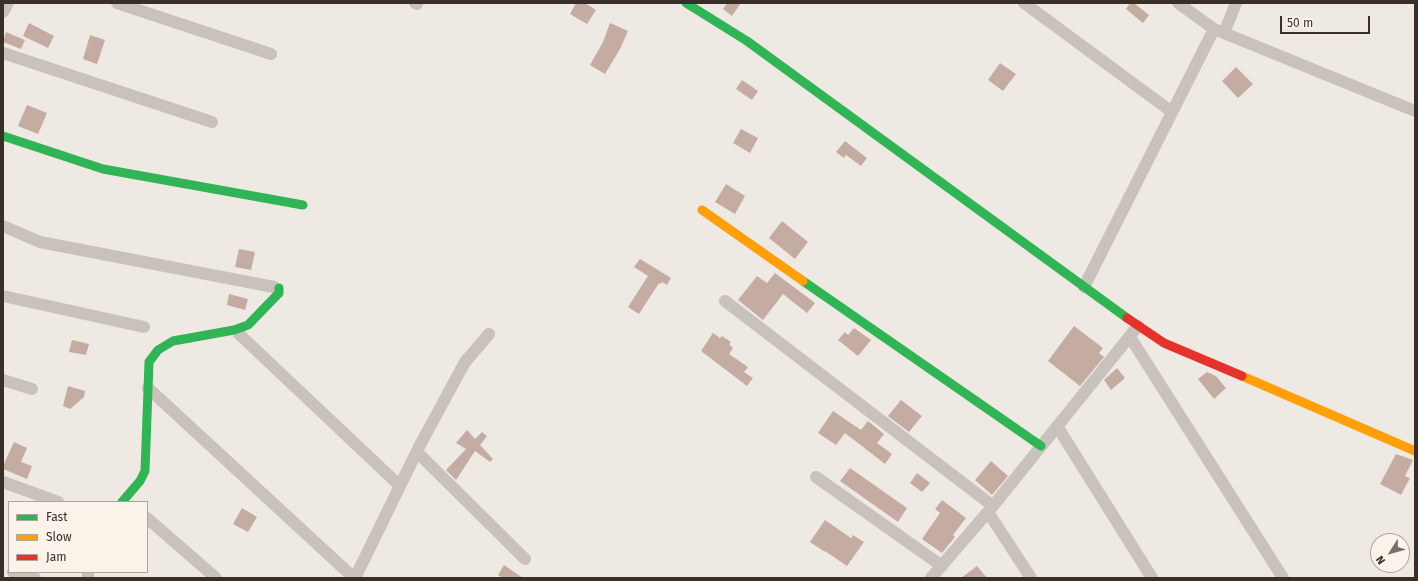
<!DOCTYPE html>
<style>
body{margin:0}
#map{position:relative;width:1418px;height:581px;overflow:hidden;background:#efe9e3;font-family:"Fira Sans",sans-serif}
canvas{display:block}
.frame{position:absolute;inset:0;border:4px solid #3a2e29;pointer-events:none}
.legend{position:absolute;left:8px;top:501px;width:140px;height:72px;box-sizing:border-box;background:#fbf3ea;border:1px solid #aea49d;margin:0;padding:5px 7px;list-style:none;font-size:12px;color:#3a2e29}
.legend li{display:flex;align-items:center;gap:8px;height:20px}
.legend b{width:20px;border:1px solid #aea49d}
.north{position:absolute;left:1370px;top:533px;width:40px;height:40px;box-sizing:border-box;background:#fbf3ea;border:1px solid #aea49d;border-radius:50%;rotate:233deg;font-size:11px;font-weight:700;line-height:16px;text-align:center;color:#3a2e29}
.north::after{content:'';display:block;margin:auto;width:14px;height:18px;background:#796f6a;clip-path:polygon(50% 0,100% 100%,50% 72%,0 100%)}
.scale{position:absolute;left:1280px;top:16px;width:90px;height:18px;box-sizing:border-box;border:2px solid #3a2e29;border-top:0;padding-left:5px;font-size:12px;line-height:14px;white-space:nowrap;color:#3a2e29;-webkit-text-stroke:3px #fbf3ea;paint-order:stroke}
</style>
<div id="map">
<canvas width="1418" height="581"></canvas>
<div class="frame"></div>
<ul class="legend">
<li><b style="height:5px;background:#30b455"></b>Fast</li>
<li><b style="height:5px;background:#ff9f0a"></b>Slow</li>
<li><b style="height:5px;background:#e5322d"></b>Jam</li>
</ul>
<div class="north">N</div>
<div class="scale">50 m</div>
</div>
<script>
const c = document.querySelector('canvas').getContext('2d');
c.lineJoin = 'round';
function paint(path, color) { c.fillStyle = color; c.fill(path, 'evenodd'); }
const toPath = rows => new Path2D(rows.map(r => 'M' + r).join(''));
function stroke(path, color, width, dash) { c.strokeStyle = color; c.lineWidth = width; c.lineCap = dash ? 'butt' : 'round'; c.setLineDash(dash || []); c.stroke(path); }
paint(toPath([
 [576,3,585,3,596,10,587,24,570,14],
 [727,3,741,3,732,16,723,9],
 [1130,3,1134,3,1149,15,1143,23,1126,9],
 [29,23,54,36,48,48,23,36],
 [610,23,628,31,620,49,605,74,590,65,603,42],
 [6,32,25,40,21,49,3,42],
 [90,35,105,40,97,64,83,59],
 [1000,63,1016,74,1003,91,988,80],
 [1236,67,1253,84,1238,98,1222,81],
 [742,80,758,91,752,100,736,89],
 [27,105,47,113,38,134,18,126],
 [741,129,758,138,750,153,733,143],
 [845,141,867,158,861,166,846,155,844,158,836,152],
 [726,184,745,196,735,214,715,202],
 [782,221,808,242,795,259,769,238],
 [239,249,255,252,251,270,235,267],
 [640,259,671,278,667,285,662,282,661,284,659,283,639,314,628,307,648,276,634,267],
 [775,273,815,303,807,313,783,294,763,320,738,300,757,276,767,283],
 [229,294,248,299,245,310,227,305],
 [1074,326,1103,348,1099,353,1104,357,1080,386,1048,361],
 [854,328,871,340,858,356,838,340,845,332,848,335],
 [713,333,720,338,722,336,731,342,729,344,733,348,729,354,748,367,744,372,753,378,747,386,701,351],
 [72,340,89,344,86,355,69,352],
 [1117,368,1125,378,1111,390,1104,380],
 [1207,372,1216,376,1226,388,1214,399,1198,379],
 [68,386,85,391,84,397,70,409,63,406],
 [901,400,922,416,909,432,888,416],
 [833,411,861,430,868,421,884,434,877,443,892,454,885,464,845,433,836,445,818,433],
 [467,430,475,439,482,432,487,436,480,445,493,459,490,462,475,451,456,480,446,470,466,449,456,443],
 [14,442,27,448,21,462,32,466,27,479,3,469,3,466],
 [1396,454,1413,460,1405,476,1410,478,1401,495,1380,484],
 [991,461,1008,476,992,495,975,480],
 [850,468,907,508,898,522,840,481],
 [917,473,930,483,922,492,910,483],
 [942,500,966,518,953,535,955,537,942,553,922,539,940,513,935,509],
 [242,508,257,517,248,532,233,524],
 [825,520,851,538,853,535,864,542,847,566,825,551,825,552,810,542],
 [504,565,523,578,503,578,498,575],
 [977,566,987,578,961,578]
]), '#c4aca3');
stroke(toPath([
 [117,3,271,54],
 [415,3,417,4],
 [1024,3,1172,112],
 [1178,3,1214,29,1415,111],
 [3,12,8,3],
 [1224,33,1236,3],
 [3,53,212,122],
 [3,226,40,242,274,287],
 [1084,287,1214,29],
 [3,296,144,327],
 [725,301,993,506],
 [239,334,400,486],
 [1130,337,1283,578],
 [3,380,32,389],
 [148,388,354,578],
 [1057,426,1152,578],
 [417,452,525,559],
 [816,477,942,566],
 [3,482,58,502],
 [988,512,1031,578],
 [147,518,216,578],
 [13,572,35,578],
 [88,572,88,578],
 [355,578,420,445,465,362,489,334],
 [931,578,993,506,1138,326]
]), '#c9c1bb', 12);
stroke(toPath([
 [686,3,747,41,1127,318],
 [3,136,103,169,303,205],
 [803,281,1041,446],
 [122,502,140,481,145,471,149,362,158,350,173,341,234,330,248,325,279,293,279,288]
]), '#30b455', 9);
stroke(toPath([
 [702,210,803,281],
 [1242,376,1415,451]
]), '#ff9f0a', 9);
stroke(toPath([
 [1127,318,1164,343,1242,376]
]), '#e5322d', 9);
</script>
